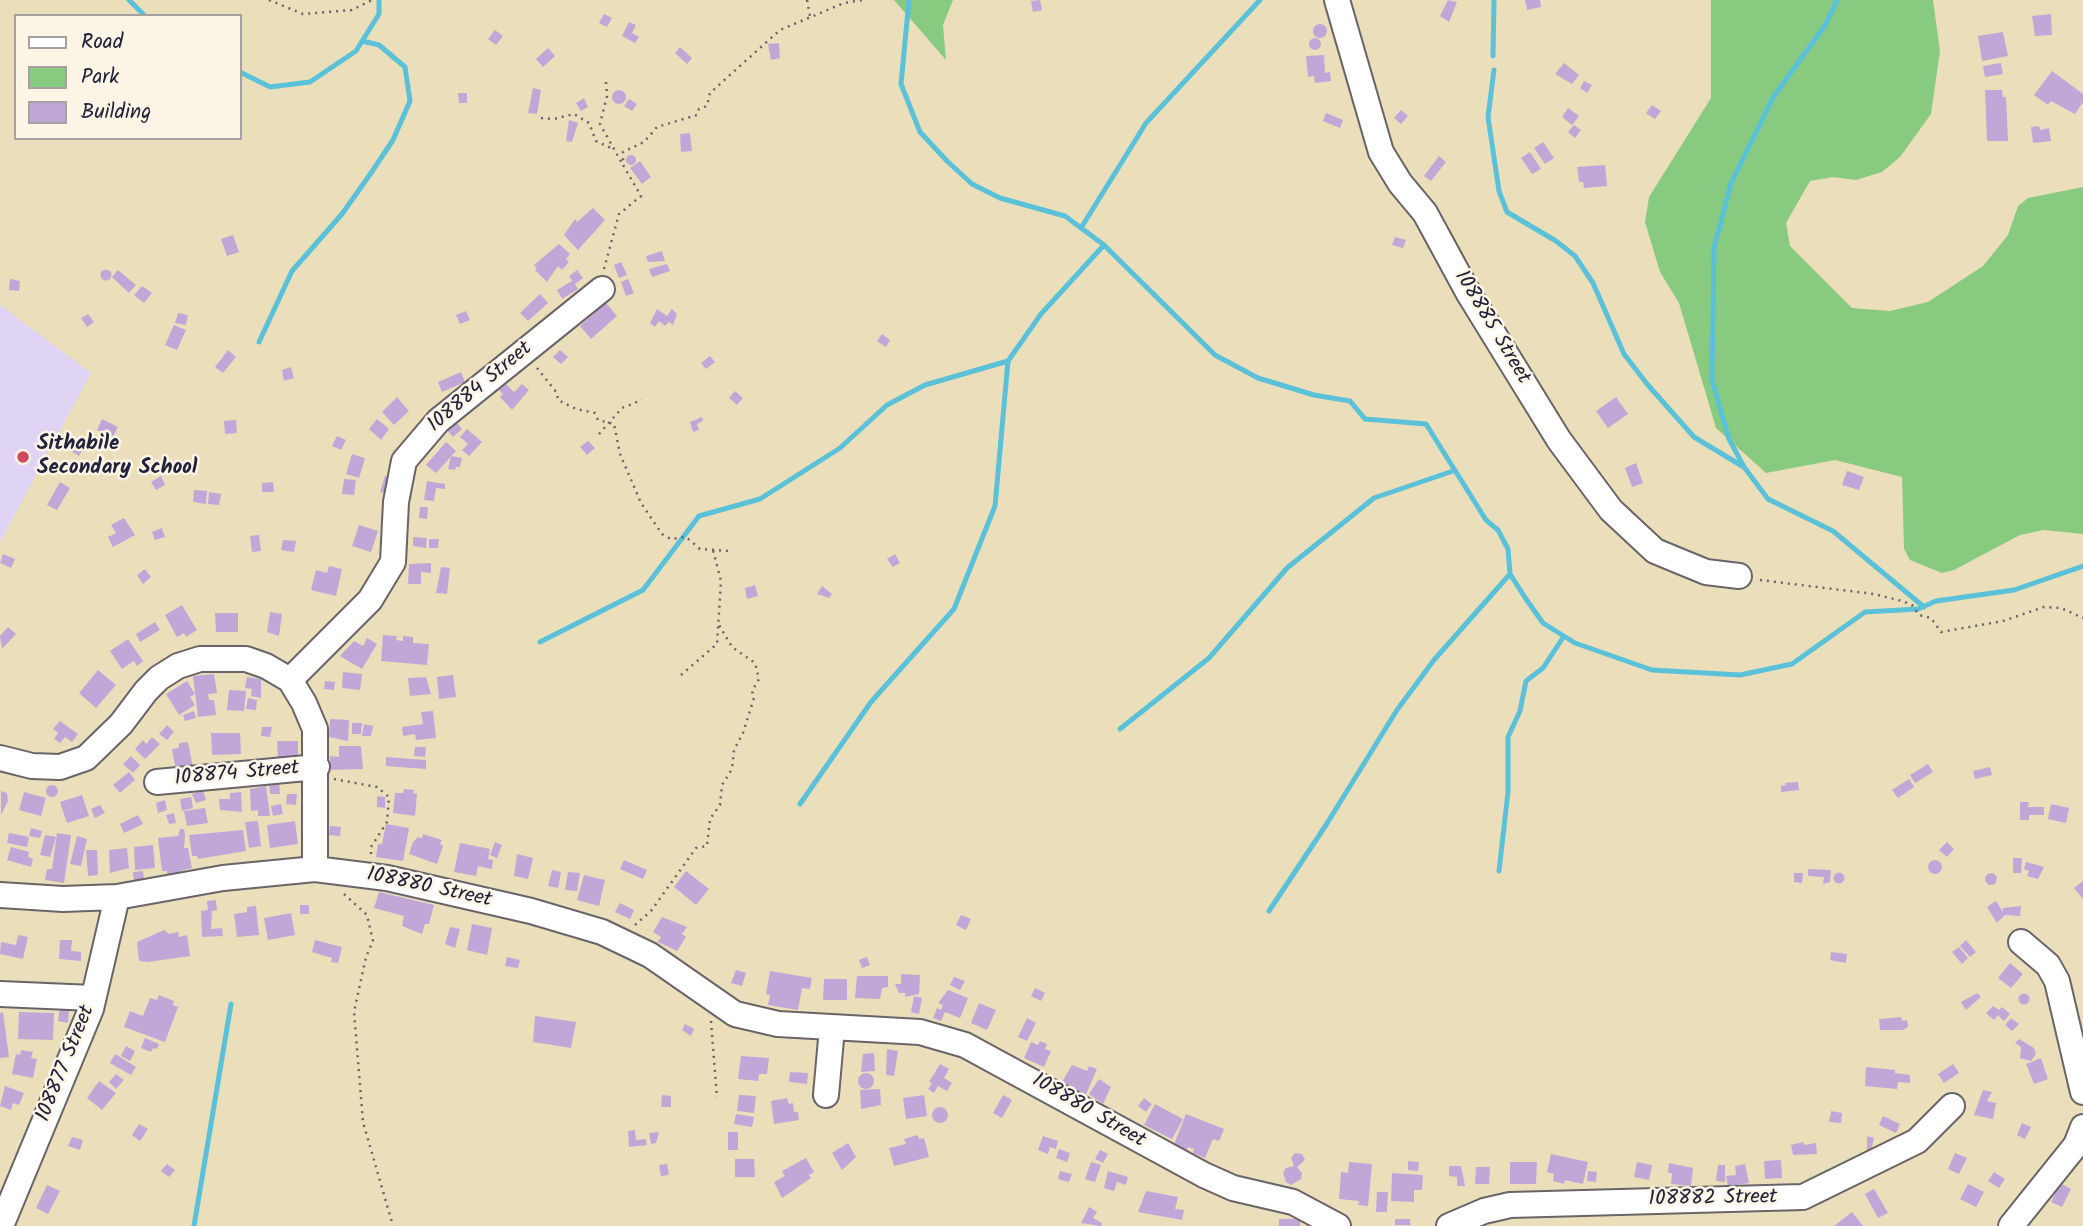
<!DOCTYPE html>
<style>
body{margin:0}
#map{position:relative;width:2083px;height:1226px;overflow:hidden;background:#ebdfbb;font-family:Kalam,sans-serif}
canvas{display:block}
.legend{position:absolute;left:14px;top:14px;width:228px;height:126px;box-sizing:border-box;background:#fcf5e5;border:2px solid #a5a1a1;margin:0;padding:9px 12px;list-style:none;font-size:21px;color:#22223b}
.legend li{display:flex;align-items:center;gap:14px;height:35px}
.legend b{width:35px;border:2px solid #a5a1a1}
</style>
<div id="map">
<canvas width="2083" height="1226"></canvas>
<ul class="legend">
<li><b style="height:9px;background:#fff"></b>Road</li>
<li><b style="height:19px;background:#89ca81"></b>Park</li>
<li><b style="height:19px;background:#c1a6d8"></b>Building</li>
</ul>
</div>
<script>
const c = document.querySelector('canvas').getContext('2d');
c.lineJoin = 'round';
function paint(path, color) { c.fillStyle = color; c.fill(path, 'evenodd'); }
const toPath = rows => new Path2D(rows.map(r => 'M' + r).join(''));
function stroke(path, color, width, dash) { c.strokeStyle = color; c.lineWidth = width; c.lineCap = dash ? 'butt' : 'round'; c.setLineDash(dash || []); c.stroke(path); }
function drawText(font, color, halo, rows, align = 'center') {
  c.font = font + ' Kalam,sans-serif'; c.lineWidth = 5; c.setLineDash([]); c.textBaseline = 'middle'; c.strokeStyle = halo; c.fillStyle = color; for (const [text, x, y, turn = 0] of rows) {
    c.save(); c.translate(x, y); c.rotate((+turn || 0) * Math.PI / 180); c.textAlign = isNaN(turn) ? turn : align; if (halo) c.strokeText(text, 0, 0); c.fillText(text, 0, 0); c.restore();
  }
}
paint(toPath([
 [0,305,91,373,0,542]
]), '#e0d4f4');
paint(toPath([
 [894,0,953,0,943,25,946,60],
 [1711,0,1933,0,1940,51,1931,114,1900,157,1882,172,1856,180,1833,177,1810,181,1786,223,1790,246,1852,308,1890,311,1928,302,1983,266,2008,235,2018,206,2028,198,2083,187,2083,534,2044,530,2020,535,1954,570,1942,573,1910,560,1904,549,1902,477,1835,460,1766,473,1716,428,1679,303,1660,272,1645,222,1649,197,1711,98]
]), '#89ca81');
stroke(toPath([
 [129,0,145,16],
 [909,0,901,84,920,132,947,161,972,184,1000,198,1065,216,1104,245,1215,355,1258,378,1314,395,1350,401,1365,419,1426,424,1486,520,1498,530,1508,549,1510,574,1526,599,1543,623,1575,643,1652,670,1740,675,1792,664,1865,612,1918,609,1936,601,2014,590,2083,566],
 [1837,0,1826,24,1774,96,1731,183,1714,248,1712,380,1729,439,1744,467,1768,499,1833,531,1924,607],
 [1493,56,1494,0],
 [1494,70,1488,117,1499,191,1507,212,1556,241,1575,256,1593,283,1624,354,1647,384,1694,437,1742,466],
 [240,72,270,87,310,82,356,51,379,14,379,0],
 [1081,228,1146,123,1260,0],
 [259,342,292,271,342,214,371,173,393,140,410,101,405,67,379,45,362,41],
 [540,642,643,590,699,516,760,499,840,448,887,405,925,385,1008,361],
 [1120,729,1209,658,1287,568,1374,498,1453,471],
 [800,804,871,702,954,609,995,506,1008,361,1041,314,1104,245],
 [1499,871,1508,792,1508,737,1520,711,1526,681,1543,668,1564,636],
 [1269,911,1326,825,1397,710,1434,660,1510,574],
 [194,1226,231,1004]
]), '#5bc1d8', 5);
paint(toPath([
 [1040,0,1042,10,1033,12,1031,1],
 [1448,0,1457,2,1449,22,1440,16],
 [1525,0,1540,0,1541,7,1527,10],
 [604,14,612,18,607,27,599,23],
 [2051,14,2052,35,2035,36,2032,16],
 [629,22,636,25,632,33,639,37,635,43,622,36],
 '1313 31a7 7 0 1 1 14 0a7 7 0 1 1-14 0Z',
 [495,30,503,36,496,45,488,39],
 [2003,32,2008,56,1982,61,1978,36],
 '1309 44a6 6 0 1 1 12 0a6 6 0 1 1-12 0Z',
 [779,43,780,58,771,60,768,44],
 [680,47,692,58,687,64,675,53],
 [548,48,555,56,543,67,536,59],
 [1324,55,1325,73,1330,72,1331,81,1315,83,1314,76,1308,77,1306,56],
 [1564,63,1579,75,1572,84,1555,74],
 [2001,63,2003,74,1985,77,1983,66],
 [2052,71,2083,94,2083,102,2075,114,2051,101,2048,105,2034,95],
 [1584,81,1592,85,1587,93,1580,88],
 [533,88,541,90,537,114,528,113],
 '612 97a7 7 0 1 1 14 0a7 7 0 1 1-14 0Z',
 [1985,90,2002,90,2003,97,2006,97,2008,141,1987,141],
 [458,93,467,93,467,103,459,103],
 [584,98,588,107,581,111,576,103],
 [629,99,637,104,632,111,624,106],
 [1652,105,1661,111,1655,119,1646,113],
 [1568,108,1579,116,1572,125,1562,117],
 [1401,110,1408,116,1401,124,1394,118],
 [1326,113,1343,120,1340,128,1323,121],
 [569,120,578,123,572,142,566,141],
 [1574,125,1581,130,1575,138,1568,132],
 [2039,126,2040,130,2049,128,2051,141,2033,143,2031,127],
 [690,133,692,151,681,152,680,134],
 [1543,142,1554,158,1545,164,1534,148],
 [1530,152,1541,169,1532,174,1521,158],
 '626 160a5 5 0 1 1 10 0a5 5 0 1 1-10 0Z',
 [1439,156,1446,162,1431,181,1424,176],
 [640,161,651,177,642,184,630,168],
 [1605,165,1607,186,1584,188,1583,182,1579,182,1577,167],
 [593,208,605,220,578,250,564,235,575,219,577,222],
 [233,235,239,252,227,256,221,239],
 [1395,237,1406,240,1403,248,1392,245],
 [559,244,570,254,566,259,569,262,562,270,558,266,547,282,535,270,537,268,534,265],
 [662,251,665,261,648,262,646,256],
 [621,262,627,275,619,278,614,265],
 [667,264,670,271,652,277,649,269],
 '100.5 275a5.5 5.5 0 1 1 11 0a5.5 5.5 0 1 1-11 0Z',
 [118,270,136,285,129,293,112,277],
 [577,270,583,278,575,284,578,289,562,299,557,290,572,281,569,276],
 [10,279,20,281,19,291,9,290],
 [628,279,634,293,626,296,621,282],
 [142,286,152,293,144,303,134,295],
 [540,294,548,303,528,321,520,313],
 [606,303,617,316,591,339,580,326],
 [657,309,667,316,672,309,677,314,673,325,669,322,665,326,659,321,655,327,650,323],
 [466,311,470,320,460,324,456,315],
 [178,313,188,315,186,325,175,323],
 [88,314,94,322,87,327,81,318],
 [174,325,186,330,177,350,165,345],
 [882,334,890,340,886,347,877,341],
 [228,350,236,357,223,373,215,367],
 [560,350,568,357,561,364,553,357],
 [710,356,715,362,706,369,701,363],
 [291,367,294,378,284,381,282,370],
 [461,372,465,382,442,392,438,382],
 [506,384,514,392,522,384,529,390,512,410,500,397,503,394,499,390],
 [735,391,743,398,737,405,729,398],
 [397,397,409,411,394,425,382,412],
 [1616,397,1628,414,1608,428,1596,411],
 [702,417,703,421,697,424,699,430,693,432,690,422],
 [102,419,118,427,112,438,97,430],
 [377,419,389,429,381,440,369,429],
 [236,420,237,433,225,434,224,421],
 [456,422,462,429,453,437,447,430],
 [467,429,482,442,469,456,462,450,468,444,460,437],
 [337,436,346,440,341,450,332,446],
 [74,441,84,447,79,456,69,450],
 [588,441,595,448,587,455,580,447],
 [446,442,456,451,436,473,426,465],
 [352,454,365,458,359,478,346,474],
 [451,456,462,458,460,467,456,467,455,470,448,469],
 [1636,463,1643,483,1632,487,1625,468],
 [1847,471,1864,477,1859,490,1842,485],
 [161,476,165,485,156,490,151,482],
 [385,476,393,478,388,494,380,492],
 [344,479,356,480,354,495,342,494],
 [427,481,445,484,445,489,436,488,434,501,424,500],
 [60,482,70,488,57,510,47,505],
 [273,482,274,492,262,492,262,483],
 [194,490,207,491,206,504,193,502],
 [209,492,221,494,219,505,208,504],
 [420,507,428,507,427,519,419,518],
 [124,518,135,535,113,547,108,537,116,533,111,525],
 [359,525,378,531,371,552,352,546],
 [162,528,165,537,155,540,152,532],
 [259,535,261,551,252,552,250,536],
 [413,537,427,538,426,548,413,546],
 [429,539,439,539,438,548,429,548],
 [283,540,296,541,294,552,281,550],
 [3,554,15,559,11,568,0,563],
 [895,554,900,563,893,567,887,559],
 [431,563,431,573,421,572,421,584,408,584,409,564],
 [329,566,342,569,336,596,311,590,316,570,327,573],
 [441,567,450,568,447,594,436,593],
 [145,569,151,577,143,584,137,575],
 [755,585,758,596,747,599,745,588],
 [822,586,832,594,829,598,817,594],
 [182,605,197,630,186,637,184,633,177,637,165,615],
 [270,612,282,614,279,636,267,632],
 [215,613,238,613,238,632,216,632],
 [155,622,160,630,140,642,136,634],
 [8,627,16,634,2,649,0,636],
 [383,635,397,636,396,640,403,641,403,636,413,637,413,643,429,644,427,665,381,661],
 [367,638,377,644,362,669,340,656,354,641,363,646],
 [128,639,143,661,137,666,134,661,122,669,110,651],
 [98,670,116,685,96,708,79,693],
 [343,672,362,674,360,690,342,688],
 [214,674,217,693,208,694,209,700,214,700,216,715,198,717,193,676],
 [453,675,456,697,439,699,437,677],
 [247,677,261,679,261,698,251,696,252,689,245,688],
 [426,677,431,694,410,696,408,678],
 [187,681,195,694,190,697,195,705,179,715,166,694],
 [325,681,335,682,334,690,324,689],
 [229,690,246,691,244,711,227,710],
 [248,698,257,700,256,710,246,709],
 [194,711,196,718,185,721,183,715],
 [433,711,436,738,416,740,415,734,403,736,402,727,423,724,421,712],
 [330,719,349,720,348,741,329,737],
 [60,721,78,734,72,742,65,737,60,743,54,739,58,733,53,729],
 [352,723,362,723,361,734,352,734],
 [364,724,373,726,371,736,362,736],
 [167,725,174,732,167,740,159,734],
 [262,727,272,727,270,737,261,736],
 [211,733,240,733,241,754,212,755],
 [152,737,160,744,145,759,135,749,143,740,146,744],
 [277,741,298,741,298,758,278,759],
 [188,742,193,768,176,771,172,749,179,748,179,743],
 [339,746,361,746,363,769,330,770,330,756,339,757],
 [415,747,426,747,425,757,414,756],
 [131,756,140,765,133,773,123,764],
 [386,757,426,760,426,769,386,766],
 [1928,764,1933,772,1915,783,1910,775],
 [1990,767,1992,775,1975,779,1973,771],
 [129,772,135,780,120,793,113,785],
 [1909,779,1914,787,1898,798,1892,790],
 [279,780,280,794,270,794,269,781],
 [1798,782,1799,790,1781,792,1781,786,1786,785,1785,783],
 '46 791a6 6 0 1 1 12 0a6 6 0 1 1-12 0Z',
 [266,786,270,816,258,816,258,810,251,811,250,789],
 [404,789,414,790,413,793,417,794,415,816,393,813,395,793,403,793],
 [203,790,206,800,196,803,192,794],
 [1,791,7,793,8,801,1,815],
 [24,792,46,798,41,816,19,810],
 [241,792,242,812,220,810,219,799,230,799,230,793],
 [287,794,297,794,296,805,286,804],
 [82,795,89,816,67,823,60,802],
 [377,796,385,797,385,808,377,807],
 [191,797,193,808,182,811,180,799],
 [165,800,167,810,158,813,156,803],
 [2020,802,2029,802,2028,807,2044,807,2044,815,2029,815,2029,820,2020,820],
 [281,804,283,814,273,816,271,806],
 [2051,804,2069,808,2066,823,2048,819],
 [100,805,105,813,95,818,91,809],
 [205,808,208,823,187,826,184,811],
 [174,813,176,823,169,824,166,815],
 [138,815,143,824,124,833,120,824],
 [258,821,261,846,249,848,245,822],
 [295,821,298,844,270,848,267,825],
 [386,824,409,828,403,861,376,857,378,844,382,844],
 [330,826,341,827,340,836,329,835],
 [31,828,42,831,40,838,29,836],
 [180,829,184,829,185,834,184,848,188,848,192,868,180,871,181,876,168,878,167,871,162,871,158,838,178,836],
 [243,830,246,851,198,859,197,856,192,856,189,835],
 [9,833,29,837,27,847,7,843],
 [57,833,71,835,64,883,45,880,47,869,52,869],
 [423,834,442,840,440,844,443,846,437,864,409,854,413,842,418,837,422,838],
 [45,835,56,837,50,857,40,855],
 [77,836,87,839,81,866,70,864],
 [495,842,502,845,497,858,490,855],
 [1947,842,1954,849,1947,857,1939,850],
 [460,843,490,849,488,859,493,860,492,869,478,866,476,876,454,872],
 [153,845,155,868,135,870,134,847],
 [11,847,29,852,28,857,33,859,31,867,7,860],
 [127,848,129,868,110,873,109,850],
 [86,850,97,850,98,875,88,876],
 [517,854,533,858,528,879,514,876],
 [2013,858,2022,858,2021,873,2013,873],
 '1928 867a7 7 0 1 1 14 0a7 7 0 1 1-14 0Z',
 [624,860,647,870,643,879,620,869],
 [2026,862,2044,867,2038,879,2027,876,2029,871,2024,869],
 [1808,869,1831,870,1830,882,1823,884,1824,877,1808,876],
 [552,870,561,872,558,888,548,886],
 [143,871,144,880,134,881,133,872],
 [686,871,709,889,696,905,674,887],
 [568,872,580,873,577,891,565,890],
 '1833.5 878a5.5 5.5 0 1 1 11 0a5.5 5.5 0 1 1-11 0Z',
 '1985 879a6 6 0 1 1 12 0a6 6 0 1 1-12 0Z',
 [1794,873,1803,873,1802,883,1794,882],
 [584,875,605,880,599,906,577,900],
 [2083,881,2083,899,2074,888],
 [379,892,434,905,429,924,425,924,422,934,402,926,404,916,374,908],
 [216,900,217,910,212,911,211,929,222,928,223,936,202,937,201,911,208,910,207,901],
 [1996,901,2003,912,2003,908,2021,906,2020,916,2005,915,1997,923,1987,907],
 [620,903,634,910,630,919,615,912],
 [300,905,309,905,309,914,300,914],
 [256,906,259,935,237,937,234,914,247,912,247,907],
 [291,913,295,935,268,940,264,918],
 [961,915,971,919,966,930,956,925],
 [662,917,687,927,682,934,686,937,677,951,658,942,661,937,653,932],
 [472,924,492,928,487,955,467,950],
 [450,927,460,929,455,948,445,944],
 [164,930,169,934,178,932,179,937,187,935,190,956,148,962,139,961,137,942],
 [18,935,28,937,23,959,0,954,1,942,16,945],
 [60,940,72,940,71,951,81,952,81,961,59,959],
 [315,940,342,947,338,963,331,962,332,958,312,952],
 [1966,940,1976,952,1970,957,1960,946],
 [1959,947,1968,958,1962,964,1952,952],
 [1831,952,1847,954,1846,963,1830,960],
 [507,957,520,960,518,968,505,966],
 [867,957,870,965,862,968,859,960],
 [2010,963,2023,974,2011,988,1998,978],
 [736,970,746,973,742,986,731,983],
 [770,971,812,978,810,989,802,988,798,1010,768,1005,770,995,766,994],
 [901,974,920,975,919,994,905,997,905,993,899,993,895,984,901,984],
 [857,976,888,976,888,987,882,988,880,999,855,998],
 [954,977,965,981,960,990,950,985],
 [824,979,847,979,847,1000,823,1000],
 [1035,988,1045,993,1041,1001,1031,996],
 [948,990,968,998,960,1018,945,1012,941,1021,933,1018,937,1008,941,1010,943,1005,938,1003],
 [1977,993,1981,997,1966,1010,1961,1002],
 '2018.5 999a5.5 5.5 0 1 1 11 0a5.5 5.5 0 1 1-11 0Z',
 [159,995,174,1001,173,1005,178,1007,165,1042,124,1027,130,1011,143,1016,150,998,157,1000],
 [914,996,922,998,919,1014,911,1012],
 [979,1003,996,1010,987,1030,971,1023],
 [1993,1006,1999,1010,2002,1007,2010,1014,2004,1021,1998,1015,1994,1020,1986,1013],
 [60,1008,69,1009,68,1023,58,1021],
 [3,1012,9,1057,0,1058,0,1013],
 [19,1012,54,1013,53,1040,18,1039],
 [535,1016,576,1022,571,1048,533,1042],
 [1901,1017,1902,1021,1907,1020,1908,1027,1903,1030,1880,1030,1879,1019],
 [1027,1018,1036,1023,1027,1041,1018,1037],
 [2011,1018,2019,1024,2012,1031,2005,1025],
 [685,1024,694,1029,691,1036,682,1030],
 [145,1038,159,1044,157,1049,153,1048,151,1052,141,1048],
 [2019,1039,2034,1048,2036,1054,2031,1061,2020,1058,2021,1047,2015,1043],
 [1040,1041,1047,1044,1045,1049,1051,1051,1044,1067,1024,1058,1031,1042,1038,1045],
 [126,1046,135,1051,130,1061,121,1056],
 [887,1049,898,1051,894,1076,886,1075],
 [21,1050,33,1052,31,1058,37,1059,33,1078,12,1074,16,1054,20,1055],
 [874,1053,875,1071,861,1072,863,1054],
 [115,1054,136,1067,131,1075,110,1063],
 [741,1056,769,1058,767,1074,759,1074,758,1081,738,1079],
 [2041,1058,2048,1079,2034,1084,2026,1064],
 [940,1064,949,1069,944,1078,952,1083,947,1091,938,1086,934,1093,928,1089,932,1083,929,1082],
 [1953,1064,1959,1073,1944,1083,1938,1074],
 [1072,1065,1087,1071,1089,1066,1097,1069,1084,1099,1063,1086,1062,1082],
 [1866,1067,1895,1070,1895,1073,1910,1075,1910,1083,1898,1082,1897,1089,1865,1086],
 [790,1072,808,1073,807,1084,789,1082],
 '858 1081a8 8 0 1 1 16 0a8 8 0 1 1-16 0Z',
 [116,1074,124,1080,116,1089,109,1082],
 [1099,1079,1111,1087,1103,1104,1089,1094],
 [99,1081,116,1093,102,1110,87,1098],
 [5,1086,24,1093,19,1105,13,1103,11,1110,0,1106],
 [880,1089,881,1105,861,1109,860,1090],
 [1983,1090,1992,1092,1987,1101,1996,1103,1993,1119,1974,1115],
 [662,1095,671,1096,671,1107,661,1107],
 [739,1095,756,1096,754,1113,737,1111],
 [924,1095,927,1116,906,1119,903,1098],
 [1003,1095,1012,1100,1002,1118,993,1113],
 [787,1098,789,1104,793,1103,794,1112,798,1112,799,1120,774,1124,771,1101],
 [1144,1098,1152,1104,1146,1112,1138,1106],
 [1155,1104,1183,1119,1172,1139,1144,1125],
 '932 1115a8 8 0 1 1 16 0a8 8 0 1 1-16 0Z',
 [1831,1111,1842,1113,1841,1123,1829,1122],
 [736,1114,754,1117,752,1127,734,1124],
 [1186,1114,1224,1129,1219,1141,1213,1139,1205,1158,1193,1153,1194,1149,1188,1147,1186,1152,1173,1147],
 [1883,1116,1900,1124,1896,1133,1879,1125],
 [2022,1123,2031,1127,2025,1139,2017,1135],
 [139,1124,148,1129,140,1141,132,1135],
 [635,1130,636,1140,646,1139,647,1145,629,1147,628,1131],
 [659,1132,656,1143,651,1144,649,1133],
 [728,1132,738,1132,738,1150,728,1150],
 [918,1135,919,1139,924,1138,929,1157,894,1166,889,1148,906,1144,904,1139],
 [1043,1136,1058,1141,1056,1149,1050,1147,1048,1154,1038,1150],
 [1867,1136,1874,1138,1871,1151,1867,1150],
 [72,1137,83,1140,80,1150,68,1146],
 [1803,1142,1804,1145,1816,1143,1817,1154,1793,1155,1791,1145],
 [848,1143,856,1157,842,1170,832,1153],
 [1059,1149,1070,1153,1067,1162,1056,1158],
 [1100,1150,1108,1154,1103,1163,1095,1159],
 [1295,1153,1302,1154,1305,1160,1297,1167,1302,1173,1301,1179,1291,1185,1286,1182,1283,1173,1286,1168,1294,1166,1291,1158],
 [1955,1153,1967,1158,1959,1174,1948,1169],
 [1551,1154,1588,1162,1583,1184,1565,1180,1564,1184,1553,1181,1554,1174,1547,1172],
 [806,1158,814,1172,809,1175,811,1178,782,1198,774,1182,785,1176,782,1171],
 [735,1159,754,1159,755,1177,735,1177],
 [1781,1160,1782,1178,1765,1179,1764,1161],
 [1408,1161,1419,1162,1418,1171,1408,1170],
 [1091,1162,1101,1165,1095,1182,1085,1179],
 [1349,1162,1372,1164,1368,1206,1358,1205,1359,1201,1339,1199,1341,1172,1348,1173],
 [1510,1162,1537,1162,1536,1184,1510,1184],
 [1637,1162,1652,1165,1649,1180,1634,1177],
 [1669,1163,1693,1168,1691,1186,1671,1184,1672,1173,1668,1173],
 [167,1164,175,1170,169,1177,161,1171],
 [667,1164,669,1175,661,1176,659,1165],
 [1745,1164,1749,1183,1728,1186,1726,1176,1736,1175,1735,1166],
 [1718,1165,1725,1165,1725,1182,1716,1181],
 [1449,1166,1461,1166,1465,1186,1457,1186,1457,1177,1449,1176],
 [1476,1167,1490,1167,1489,1184,1475,1184],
 [1060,1171,1072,1174,1069,1182,1058,1179],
 [1108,1171,1128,1177,1126,1185,1117,1182,1114,1191,1104,1188],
 [1588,1171,1597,1172,1596,1182,1587,1181],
 [1994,1172,2005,1179,1999,1188,1988,1181],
 [1392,1173,1423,1175,1422,1190,1414,1190,1414,1202,1391,1201],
 [2060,1183,2071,1189,2062,1207,2051,1202],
 [1968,1184,1984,1192,1976,1207,1960,1199],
 [47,1185,60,1191,48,1214,36,1208],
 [1874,1189,1888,1213,1878,1218,1865,1194],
 [1146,1191,1178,1197,1175,1209,1184,1210,1182,1220,1138,1212],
 [1377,1192,1388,1192,1387,1212,1376,1212],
 [1089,1207,1097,1212,1093,1218,1102,1223,1101,1226,1081,1223],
 [1852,1212,1863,1226,1834,1226],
 [1279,1219,1300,1219,1300,1226,1279,1226],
 [1395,1219,1410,1219,1410,1225,1395,1225]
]), '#c1a6d8');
const minor = toPath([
 [1337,0,1381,152,1400,183,1425,213,1469,294,1559,440,1611,510,1655,551,1706,572,1739,576],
 [290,680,370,600,393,562,396,502,404,461,438,421,602,289],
 [0,758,32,766,60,767,86,758,121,724,146,691,159,678,178,666,200,659,246,659,266,666,290,680,304,703,315,729,315,869],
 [157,782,317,767],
 [0,895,63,899,117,897,223,878,315,869,387,878,531,911,602,932,650,955,735,1014,778,1024,920,1032,965,1045,1204,1175,1233,1188,1293,1202,1338,1226],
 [2021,942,2048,965,2057,981,2083,1092],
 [0,994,93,998],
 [826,1095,832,1028],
 [1,1226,91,1009,117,897],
 [1449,1226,1484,1211,1510,1205,1803,1197,1917,1141,1952,1106],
 [2011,1226,2076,1145,2083,1127]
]);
stroke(minor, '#686468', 28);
stroke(toPath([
 [269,0,303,14,352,10,372,0],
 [807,0,810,16],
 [606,82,607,96,600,124,623,165],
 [541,118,554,119,574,114,589,123,596,141,611,148],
 [604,269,619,214,641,196,623,165,623,152,644,142,657,127,697,115,699,109,707,106,710,93,780,30,844,3,863,0],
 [537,368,557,393,558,400,576,409,595,413,598,420,614,424,620,454,641,503,662,534,671,539,686,537,700,549,728,551],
 [599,434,622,408,642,400],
 [1760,580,1874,594,1902,601,1912,605,1919,615,1931,618,1941,632,2003,621,2044,607,2061,608,2083,618],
 [681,675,717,644,721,581,713,550],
 [334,779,377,787,389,797,387,822,371,847,371,856],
 [344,894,367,915,373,941,366,957,354,1012,363,1122,393,1226],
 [635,925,651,911,696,848,707,846,710,819,720,805,722,785,732,769,734,750,743,733,754,698,752,691,759,679,755,663,732,647,718,623],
 [711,1021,717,1098]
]), '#686468', 2.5, [2, 5]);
stroke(minor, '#fff', 24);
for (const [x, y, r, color] of [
 [23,457,7,"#d1495b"]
]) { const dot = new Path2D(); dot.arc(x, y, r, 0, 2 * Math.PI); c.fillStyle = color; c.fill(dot); stroke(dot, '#fcf5e5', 2.5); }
drawText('21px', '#22223b', '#fcf5e5', [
 ["108885 Street",1491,328,59],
 ["108884 Street",481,388,-40],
 ["108874 Street",237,775,-5],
 ["108880 Street",429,889,12],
 ["108877 Street",67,1064,-68],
 ["108880 Street",1088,1112,30],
 ["108882 Street",1713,1200,-1]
]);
drawText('bold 21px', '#22223b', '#fcf5e5', [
 ["Sithabile",37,445],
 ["Secondary School",37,469]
], 'left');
</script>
